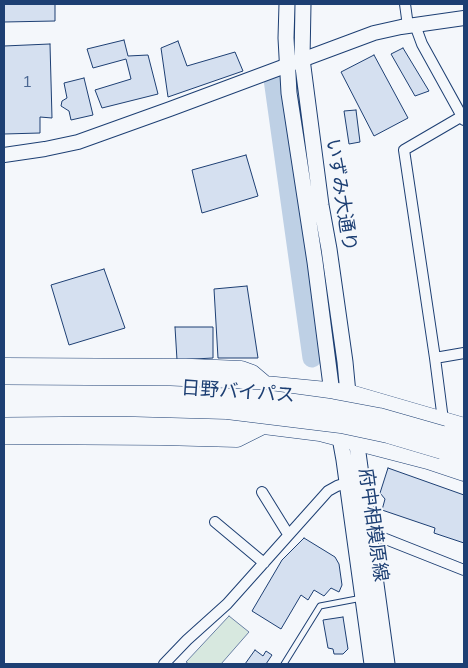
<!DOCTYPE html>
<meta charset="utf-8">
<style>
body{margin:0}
#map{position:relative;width:468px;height:668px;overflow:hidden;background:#f4f7fb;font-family:Mulish,sans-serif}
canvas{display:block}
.frame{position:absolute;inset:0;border:5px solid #1d3f73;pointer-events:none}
</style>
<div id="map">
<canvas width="468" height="668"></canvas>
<div class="frame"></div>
</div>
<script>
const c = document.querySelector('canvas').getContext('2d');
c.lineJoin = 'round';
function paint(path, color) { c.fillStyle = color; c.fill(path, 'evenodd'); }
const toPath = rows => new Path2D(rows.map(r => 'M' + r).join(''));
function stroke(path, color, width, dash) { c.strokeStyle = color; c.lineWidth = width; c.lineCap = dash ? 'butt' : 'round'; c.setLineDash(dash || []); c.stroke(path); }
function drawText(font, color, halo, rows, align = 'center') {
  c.font = font + ' Mulish,"Noto Sans JP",sans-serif'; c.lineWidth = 4; c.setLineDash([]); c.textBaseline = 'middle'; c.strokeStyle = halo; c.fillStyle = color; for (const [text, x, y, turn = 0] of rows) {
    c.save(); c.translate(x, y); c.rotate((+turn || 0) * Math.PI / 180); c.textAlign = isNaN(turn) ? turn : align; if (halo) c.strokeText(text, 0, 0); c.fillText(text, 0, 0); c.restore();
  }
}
const green = toPath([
 [229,616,249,632,221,664,189,664,186,662,229,616]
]);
paint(green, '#d7e8df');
stroke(green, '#687fa3', 1);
stroke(toPath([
 [273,79,312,358]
]), '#bed0e5', 19);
const building = toPath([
 [4,4,55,4,55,21,4,22,4,4],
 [124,40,128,56,148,55,158,94,102,108,95,90,131,79,126,59,93,68,87,49,124,40],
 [178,41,187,66,235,52,243,71,168,97,161,48,178,41],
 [50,44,52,118,40,117,40,133,4,134,4,46,50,44],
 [403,48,429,91,415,96,391,54,403,48],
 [374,55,408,118,374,136,341,72,374,55],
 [84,78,93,115,71,120,69,111,61,106,62,101,67,98,64,83,84,78],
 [356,110,360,142,349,144,344,111,356,110],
 [246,155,258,196,202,213,192,170,246,155],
 [104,269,125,328,69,345,51,285,104,269],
 [247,286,258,358,218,358,214,289,247,286],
 [175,327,213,327,213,358,177,360,175,327],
 [388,468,464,495,464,543,434,533,435,528,382,510,385,499,380,493,388,468],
 [304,538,335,557,339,564,342,585,339,592,331,588,324,596,314,590,308,600,301,595,281,629,252,611,282,560,304,538],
 [343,617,348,649,343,654,334,654,333,649,328,648,323,620,343,617],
 [255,650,263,656,266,651,272,655,266,664,245,664,255,650]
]);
paint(building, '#d5e0f0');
stroke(building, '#1d3f73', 1);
const lane = toPath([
 [284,664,320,606,362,598]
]);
const street = toPath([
 [405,4,408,26],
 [415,25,422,44,464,120],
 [435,358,464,353],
 [443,420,435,358,404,150,464,115],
 [262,492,288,534],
 [215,522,264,563],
 [368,532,464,570],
 [164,664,187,640,227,604,328,491,337,486,346,483]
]);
const secondary = toPath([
 [4,155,45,149,78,142,170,109,374,33,401,27,464,18]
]);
const primary = toPath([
 [287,4,286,38,289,93,315,262,333,401],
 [303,4,302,59,321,205,329,249,345,362,349,404],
 [338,427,344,460,372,664],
 [355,431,387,664]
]);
const highway = toPath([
 [4,367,192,368,241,370,252,374,265,385],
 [4,380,265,385,347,393,464,427],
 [4,420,264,425,320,432,428,460,464,472],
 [4,435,160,436,237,438,261,426],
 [442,435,464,442],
 [442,450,464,458]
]);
stroke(lane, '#1d3f73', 7);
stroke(street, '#1d3f73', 12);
stroke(secondary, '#1d3f73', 16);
stroke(primary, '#1d3f73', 17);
stroke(highway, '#1d3f73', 19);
stroke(lane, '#f4f7fb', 5);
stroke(street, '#f4f7fb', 10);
stroke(secondary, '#f4f7fb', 14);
stroke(primary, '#f4f7fb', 15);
stroke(highway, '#f4f7fb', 18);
const highwayBridge = toPath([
 [4,394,170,395,265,399,331,408,379,417,442,435],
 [4,408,117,407,227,410,341,424,388,434,442,450]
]);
stroke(highwayBridge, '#1d3f73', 19, []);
stroke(highwayBridge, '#f4f7fb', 18);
drawText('16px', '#4b6792', null, [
 ["1",27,82]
]);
drawText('19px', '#1d3f73', '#f4f7fb', [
 ["いずみ大通り",341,195,81],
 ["日野バイパス",238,392,4],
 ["府中相模原線",373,525,82]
]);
</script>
